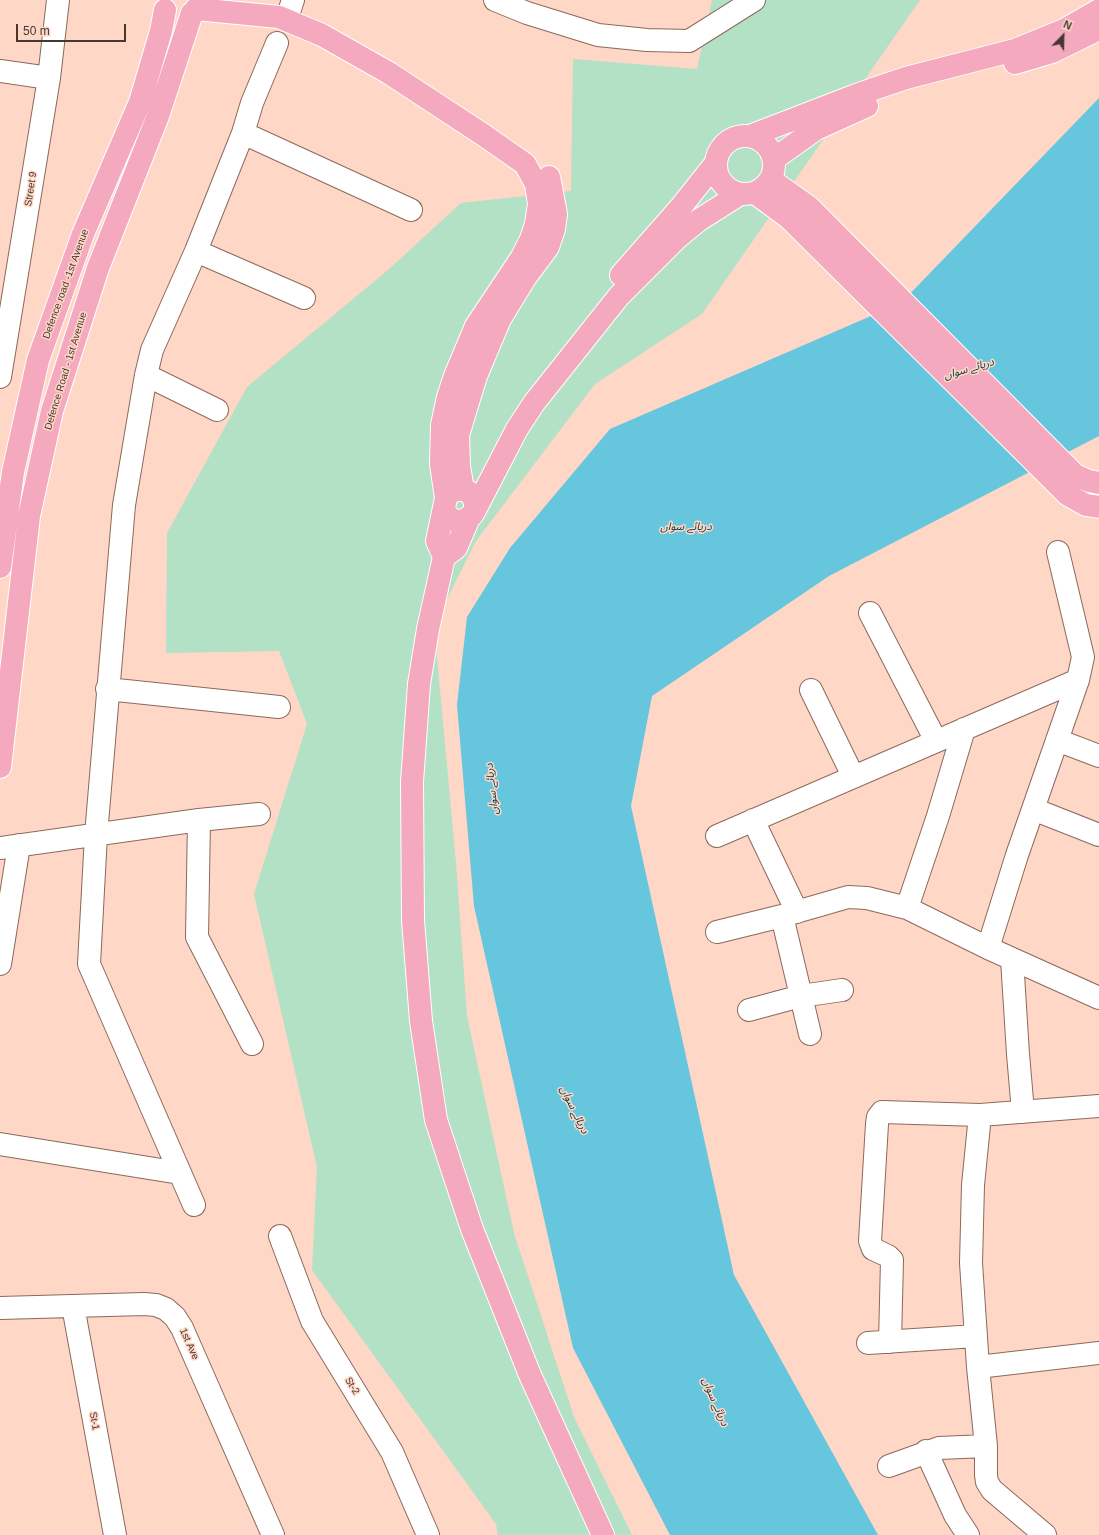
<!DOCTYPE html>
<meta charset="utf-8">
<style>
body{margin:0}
#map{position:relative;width:1099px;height:1535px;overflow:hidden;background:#ffd7c7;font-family:Arial,sans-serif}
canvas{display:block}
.north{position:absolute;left:1043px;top:16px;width:40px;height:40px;-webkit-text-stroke:3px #ffd7c7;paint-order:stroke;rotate:23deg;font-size:11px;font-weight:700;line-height:16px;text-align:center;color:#463730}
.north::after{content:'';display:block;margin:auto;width:14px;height:18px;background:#463730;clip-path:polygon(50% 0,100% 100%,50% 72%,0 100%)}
.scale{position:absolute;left:16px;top:24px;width:110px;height:18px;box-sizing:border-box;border:2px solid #463730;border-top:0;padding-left:5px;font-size:12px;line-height:14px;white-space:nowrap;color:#463730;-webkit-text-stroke:3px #ffd7c7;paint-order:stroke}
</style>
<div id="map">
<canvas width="1099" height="1535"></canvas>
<div class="north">N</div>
<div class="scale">50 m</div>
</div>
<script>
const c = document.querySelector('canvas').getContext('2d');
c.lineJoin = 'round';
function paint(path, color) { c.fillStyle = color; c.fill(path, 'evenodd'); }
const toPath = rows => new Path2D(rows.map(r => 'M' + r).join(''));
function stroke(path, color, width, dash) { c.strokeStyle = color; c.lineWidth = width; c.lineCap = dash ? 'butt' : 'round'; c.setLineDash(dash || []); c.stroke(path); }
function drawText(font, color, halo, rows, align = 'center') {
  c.font = font + ' Arial,"Noto Sans Arabic",sans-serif'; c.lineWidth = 3; c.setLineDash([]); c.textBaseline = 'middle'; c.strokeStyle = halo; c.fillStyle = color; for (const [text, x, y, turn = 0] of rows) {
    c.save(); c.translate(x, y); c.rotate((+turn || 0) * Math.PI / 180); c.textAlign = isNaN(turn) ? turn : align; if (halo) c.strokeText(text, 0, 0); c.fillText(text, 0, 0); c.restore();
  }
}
paint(toPath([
 [712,0,920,0,702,314,595,384,476,541,434,625,456,863,467,1016,514,1233,574,1417,632,1535,498,1535,496,1524,312,1270,317,1167,254,894,307,724,279,651,166,653,167,533,247,387,388,270,461,203,571,191,573,59,697,69]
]), '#b2e1c6');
paint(toPath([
 [1099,98,1099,436,829,576,652,696,631,806,734,1275,878,1535,670,1535,573,1348,474,906,457,705,467,617,510,548,610,429,901,303]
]), '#66c6de');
const minor = toPath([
 [495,0,527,13,598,35,647,40,689,41,754,0],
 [290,9,293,0],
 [0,71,49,78],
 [243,133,411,210],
 [196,251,304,298],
 [146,375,217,410],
 [0,377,49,78,58,0],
 [870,613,936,741],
 [107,689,279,707],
 [811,690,853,776],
 [1057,740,1099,756],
 [1033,809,1099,835],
 [199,820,197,937,252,1044],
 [753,820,797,912],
 [717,836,1078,680],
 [0,848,199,820,259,814],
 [907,908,938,816,964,729],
 [782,916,810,1034],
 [717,932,782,916,848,897,867,898,907,908,988,948,1099,998],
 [988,948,1017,855,1078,680,1083,657,1058,552],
 [1012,959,1018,1054,1023,1112],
 [0,964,19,845],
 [749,1010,801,996,842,990],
 [1099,1106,980,1115,973,1185,971,1263,978,1367,1099,1353],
 [0,1144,180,1173],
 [194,1205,89,964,96,835,124,505,146,375,152,350,196,251,243,133,252,103,277,43],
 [280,1236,312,1321,392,1452,428,1535],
 [73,1306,115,1535],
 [0,1308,144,1304,156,1305,166,1309,175,1317,182,1328,273,1535],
 [890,1342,892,1260,888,1256,873,1249,870,1241,877,1124,878,1117,882,1112,980,1115],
 [868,1343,976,1336],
 [978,1367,986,1446,986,1475,987,1482,992,1490,1045,1535],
 [926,1451,955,1515,968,1535],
 [889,1466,939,1448,986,1446]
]);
const major = toPath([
 [196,9,279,17,322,35,389,73,485,136,525,164,536,184,539,204,536,224,531,239,522,257,476,326,455,376,448,397,442,425,441,464,446,498],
 [1015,63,1052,52,1099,29],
 '716 165a29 29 0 1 1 58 0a29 29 0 1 1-58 0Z',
 [750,136,859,94,906,78,1015,50,1064,30,1099,10],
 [774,159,816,129,867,106],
 [771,180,809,207,1075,475,1089,481,1099,483],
 [755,193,789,218,1068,495,1086,505,1099,507],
 [621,275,680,208,715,164],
 [463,490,459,466,458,435,476,376,500,319,525,278,548,247,554,229,556,214,549,177],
 [444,509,447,515,451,519,457,521,463,521,472,515,475,510,475,503,473,497,469,492,463,490,456,490,450,493,446,498,437,541,444,557,428,629,419,684,412,782,413,920,421,1021,436,1120,472,1229,530,1375,603,1535],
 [475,510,517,429,534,403,619,296,677,238,699,220,740,194],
 [444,557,456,548,469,518],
 [0,567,13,472,38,360,83,234,140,102,161,31,165,10],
 [0,767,29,516,52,411,98,268,158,116,192,13]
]);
stroke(minor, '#8c695a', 24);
stroke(major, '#fff', 24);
stroke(minor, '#fff', 22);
stroke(major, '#f4a9be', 22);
drawText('10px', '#463730', '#ffd7c7', [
 ["Street 9",31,189,-81],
 ["Defence road -1st Avenue",66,284,-70],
 ["Defence Road - 1st Avenue",66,371,-73],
 ["1st Ave",189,1344,66],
 ["St-2",352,1386,58],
 ["St-1",94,1421,80]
]);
drawText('italic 11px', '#083741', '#ffd7c7', [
 ["دریائے سواں",969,369,-16],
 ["دریائے سواں",686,527],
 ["دریائے سواں",492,789,-96],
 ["دریائے سواں",574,1110,64],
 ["دریائے سواں",715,1402,67]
]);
</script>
